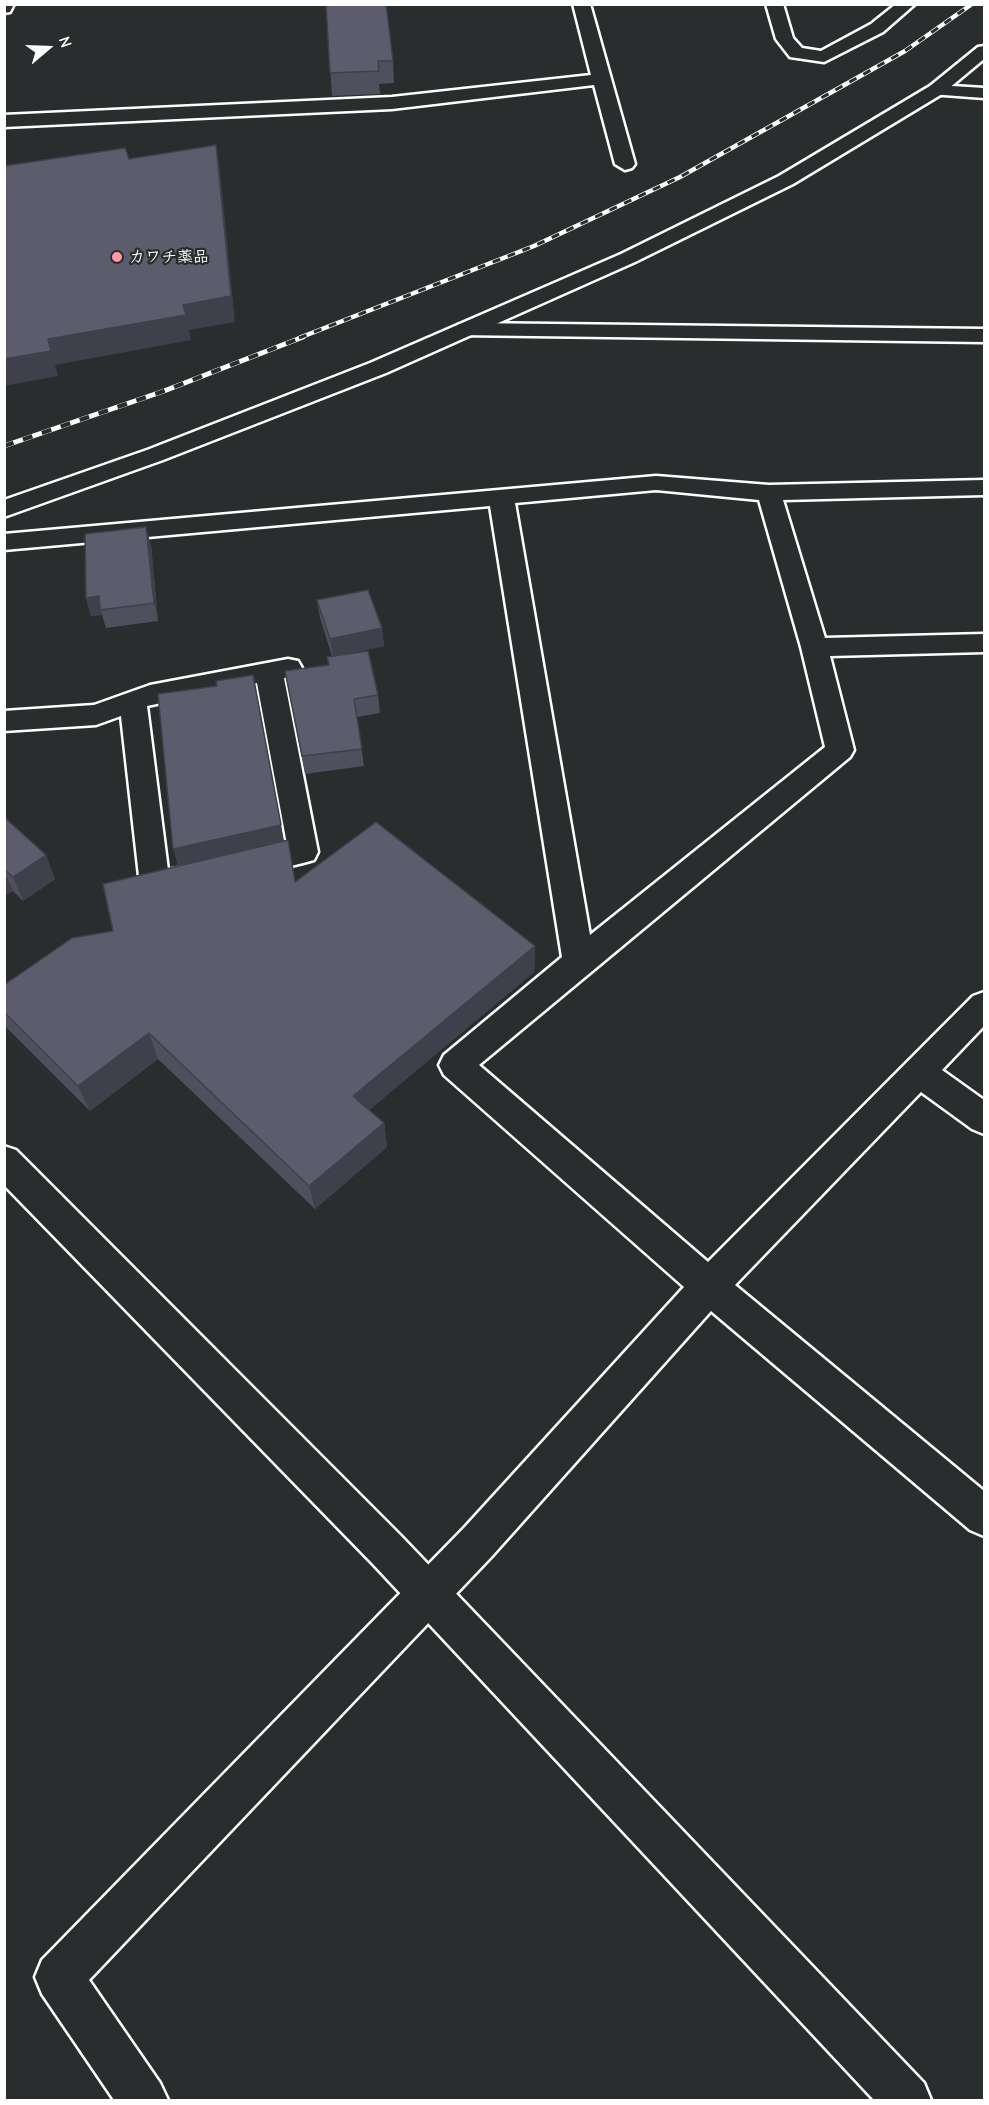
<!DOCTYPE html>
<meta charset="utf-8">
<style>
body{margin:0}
#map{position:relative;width:989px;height:2105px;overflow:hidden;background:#2a2d2e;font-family:"Comic Neue",sans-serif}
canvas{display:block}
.frame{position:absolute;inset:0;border:6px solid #fff;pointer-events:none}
.north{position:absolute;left:18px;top:18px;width:60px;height:60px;-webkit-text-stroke:4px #2a2d2e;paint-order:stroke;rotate:71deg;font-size:16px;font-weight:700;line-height:24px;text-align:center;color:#fff}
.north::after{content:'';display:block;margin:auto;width:21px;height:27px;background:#fff;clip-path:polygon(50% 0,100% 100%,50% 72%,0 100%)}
</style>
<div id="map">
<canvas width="989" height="2105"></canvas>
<div class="frame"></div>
<div class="north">N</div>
</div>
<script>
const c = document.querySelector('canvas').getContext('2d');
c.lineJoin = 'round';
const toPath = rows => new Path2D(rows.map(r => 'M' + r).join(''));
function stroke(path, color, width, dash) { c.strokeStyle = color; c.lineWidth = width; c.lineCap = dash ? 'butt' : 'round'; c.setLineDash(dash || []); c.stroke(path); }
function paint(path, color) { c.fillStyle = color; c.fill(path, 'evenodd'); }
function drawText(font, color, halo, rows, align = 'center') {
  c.font = font + ' "Comic Neue","Klee One",sans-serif'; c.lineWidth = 4.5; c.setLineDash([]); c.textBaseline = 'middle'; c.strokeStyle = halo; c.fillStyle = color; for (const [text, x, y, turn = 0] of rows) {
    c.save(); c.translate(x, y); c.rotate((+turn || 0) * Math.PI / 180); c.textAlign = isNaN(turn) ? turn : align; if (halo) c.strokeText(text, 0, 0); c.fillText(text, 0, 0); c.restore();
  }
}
const street = toPath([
 [4,4,14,4,10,12,4,13,4,4],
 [573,4,590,4,635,164,632,168,625,170,615,164,594,85,392,109,4,127,4,115,392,97,591,75,573,4],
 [766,4,783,4,793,38,802,48,821,51,871,24,896,4,915,4,883,32,824,62,790,57,776,39,766,4],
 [936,85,984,88,984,98,930,94,927,90,936,85],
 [466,323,984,329,984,342,458,335,455,330,458,325,466,323],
 [656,476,769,485,984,480,984,495,783,500,825,638,984,634,984,652,830,656,854,750,850,757,479,1065,708,1262,973,996,984,992,984,1026,942,1070,984,1100,984,1134,972,1129,921,1092,735,1285,984,1491,984,1536,970,1530,711,1311,492,1556,89,1980,160,2083,168,2100,114,2100,42,1994,35,1977,42,1960,464,1528,684,1287,444,1075,439,1065,444,1055,562,957,490,506,4,550,4,534,656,476],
 [656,490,759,500,801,647,825,747,590,935,515,503,656,490],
 [288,659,298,661,302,668,298,675,284,678,318,852,314,860,303,863,246,877,235,873,231,865,235,857,287,844,257,683,147,706,168,870,184,867,195,871,199,879,195,887,155,897,144,893,140,885,121,716,96,725,4,731,4,711,94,705,150,685,288,659]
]);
const secondary = toPath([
 [984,46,984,59,942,94,793,184,635,262,386,373,163,460,4,517,4,500,147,450,370,363,621,254,779,176,930,86,978,47,984,46],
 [4,1146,16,1150,401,1536,924,2083,931,2100,874,2100,373,1564,4,1185,4,1146]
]);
stroke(street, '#fff', 5);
stroke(secondary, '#fff', 5);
paint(street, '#2a2d2e');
paint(secondary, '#2a2d2e');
const railFar1 = toPath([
 [299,338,534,246,680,177,905,51,972,4]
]);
const rail = toPath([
 [4,446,164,391,303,337]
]);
stroke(railFar1, '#fff', 4.5);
stroke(rail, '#fff', 5);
stroke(railFar1, '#2a2d2e', 3, [8]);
stroke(rail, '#2a2d2e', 4, [10]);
paint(toPath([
 [326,4,393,61,394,83,379,84,380,94,332,96],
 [151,545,158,621,106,628,102,615,91,616,86,598],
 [317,600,382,628,384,646,341,655,378,695,380,713,357,717,364,766,305,774,285,671,328,665,327,657,332,656,320,618],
 [4,817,55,879,23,901,13,891,4,896],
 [284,840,295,882,535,946,534,972,369,1110,384,1123,387,1147,315,1209,158,1059,90,1111,4,1025,4,985,113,931]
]), '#4f4f5e');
paint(toPath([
 [216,145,220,170,235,322,189,330,191,340,55,365,58,376,4,386,4,359,48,339,183,305],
 [146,527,151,545,158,621,154,603],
 [99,596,102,615,91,616,86,598],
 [382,628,384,646,333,657,330,639],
 [253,675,284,842,178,866,173,849],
 [46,855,55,879,23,901,13,877],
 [4,871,13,891,4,896],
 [535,946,534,972,357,1120,353,1096],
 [149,1033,158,1059,90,1111,78,1086],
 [384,1123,387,1147,315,1209,309,1186]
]), '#40404c');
const building = toPath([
 [326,4,386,4,393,61,378,61,379,71,330,73,326,4],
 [216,145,231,296,183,305,186,315,48,339,51,351,4,359,4,166,125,148,129,159,216,145],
 [146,527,154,603,100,610,99,596,86,598,85,534,146,527],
 [368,590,382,628,330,639,317,600,368,590],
 [368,651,378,695,354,699,362,749,302,756,285,671,329,665,327,657,368,651],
 [253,675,281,825,173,849,158,694,217,686,216,681,253,675],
 [4,817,46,855,13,877,4,869,4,817],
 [376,822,535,946,353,1096,384,1123,309,1186,149,1033,78,1086,4,1012,4,985,72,938,113,931,103,884,288,840,295,882,376,822]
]);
paint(building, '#5c5c6d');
stroke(building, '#40404c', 1.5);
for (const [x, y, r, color] of [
 [117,257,6,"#ff9aa2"]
]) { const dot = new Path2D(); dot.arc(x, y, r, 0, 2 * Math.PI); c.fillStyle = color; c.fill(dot); stroke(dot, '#2a2d2e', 2); }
drawText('bold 16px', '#fff', '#2a2d2e', [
 ["カワチ薬品",129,257]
], 'left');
</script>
